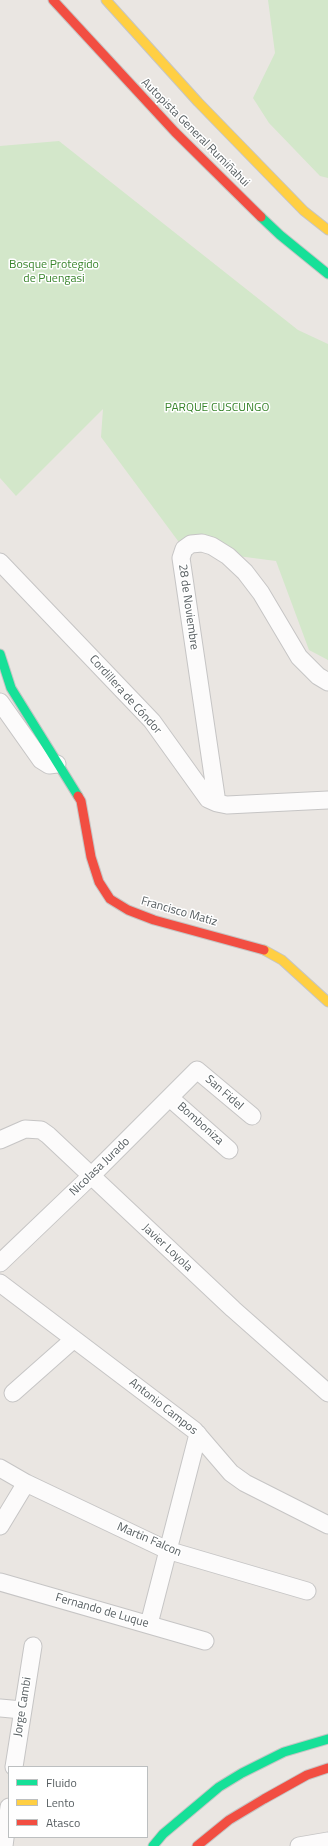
<!DOCTYPE html>
<meta charset="utf-8">
<style>
body{margin:0}
#map{position:relative;width:328px;height:1846px;overflow:hidden;background:#eae6e2;font-family:"Titillium Web",sans-serif}
canvas{display:block}
.legend{position:absolute;left:8px;top:1766px;width:140px;height:72px;box-sizing:border-box;background:#fff;border:1px solid #bcbfc0;margin:0;padding:5px 7px;list-style:none;font-size:12px;color:#575e61}
.legend li{display:flex;align-items:center;gap:8px;height:20px}
.legend b{width:20px;border:1px solid #bcbfc0}
</style>
<div id="map">
<canvas width="328" height="1846"></canvas>
<ul class="legend">
<li><b style="height:5px;background:#16e098"></b>Fluido</li>
<li><b style="height:5px;background:#ffcf43"></b>Lento</li>
<li><b style="height:5px;background:#f24e42"></b>Atasco</li>
</ul>
</div>
<script>
const c = document.querySelector('canvas').getContext('2d');
c.lineJoin = 'round';
function paint(path, color) { c.fillStyle = color; c.fill(path, 'evenodd'); }
const toPath = rows => new Path2D(rows.map(r => 'M' + r).join(''));
function stroke(path, color, width, dash) { c.strokeStyle = color; c.lineWidth = width; c.lineCap = dash ? 'butt' : 'round'; c.setLineDash(dash || []); c.stroke(path); }
function drawText(font, color, halo, rows, align = 'center') {
  c.font = font + ' "Titillium Web",sans-serif'; c.lineWidth = 3; c.setLineDash([]); c.textBaseline = 'middle'; c.strokeStyle = halo; c.fillStyle = color; for (const [text, x, y, turn = 0] of rows) {
    c.save(); c.translate(x, y); c.rotate((+turn || 0) * Math.PI / 180); c.textAlign = isNaN(turn) ? turn : align; if (halo) c.strokeText(text, 0, 0); c.fillText(text, 0, 0); c.restore();
  }
}
paint(toPath([
 [268,0,328,0,328,178,320,176,269,123,253,98,275,53],
 [59,141,298,330,328,344,328,660,309,650,276,561,184,549,101,437,103,409,16,496,0,478,0,146]
]), '#d3e7ca');
const street = toPath([
 [0,562,152,721,208,799,217,803,227,805,328,800],
 [0,702,41,760,49,765,57,764],
 [217,803,181,558,184,549,191,544,202,543,212,546,228,556,245,572,261,593,299,657,318,676,328,682],
 [170,1098,229,1150],
 [0,1140,25,1129,41,1130,48,1135,233,1309,328,1393],
 [0,1263,91,1176,197,1070,252,1116],
 [0,1283,194,1430,231,1473,245,1483,328,1525],
 [13,1393,74,1339],
 [0,1468,26,1483,167,1550,307,1591],
 [0,1526,26,1483],
 [0,1582,205,1641],
 [149,1624,198,1434],
 [0,1708,22,1710],
 [14,1767,33,1646],
 [4,1846,9,1807],
 [299,1846,328,1841]
]);
const fast = toPath([
 [261,217,280,235,328,274],
 [0,654,11,688,78,796],
 [153,1846,163,1834,219,1787,242,1773,284,1752,328,1739]
]);
const slow = toPath([
 [106,0,198,102,304,211,328,230],
 [264,950,282,960,328,1002]
]);
const jam = toPath([
 [53,0,175,132,261,217],
 [78,796,81,801,91,857,99,882,110,899,128,910,154,920,264,950],
 [197,1846,229,1820,264,1799,307,1775,328,1768]
]);
stroke(street, '#c6c5c5', 19);
stroke(fast, '#c5c5c4', 11);
stroke(slow, '#c5c5c4', 11);
stroke(jam, '#c5c5c4', 11);
stroke(street, '#fcfbfb', 17);
stroke(fast, '#16e098', 9);
stroke(slow, '#ffcf43', 9);
stroke(jam, '#f24e42', 9);
drawText('12px', '#575e61', '#fff', [
 ["Autopista General Rumiñahui",195,133,45],
 ["28 de Noviembre",188,607,82],
 ["Cordillera de Cóndor",125,695,48],
 ["Francisco Matiz",179,912,16],
 ["San Fidel",224,1093,41],
 ["Bomboniza",200,1124,42],
 ["Nicolasa Jurado",100,1167,-44],
 ["Javier Loyola",167,1248,43],
 ["Antonio Campos",163,1407,38],
 ["Martin Falcon",149,1540,23],
 ["Fernando de Luque",102,1611,16],
 ["Jorge Cambi",23,1707,-81]
]);
drawText('12px', '#39852c', '#fff', [
 ["Bosque Protegido",54,265],
 ["de Puengasi",54,279],
 ["PARQUE CUSCUNGO",217,408]
]);
</script>
